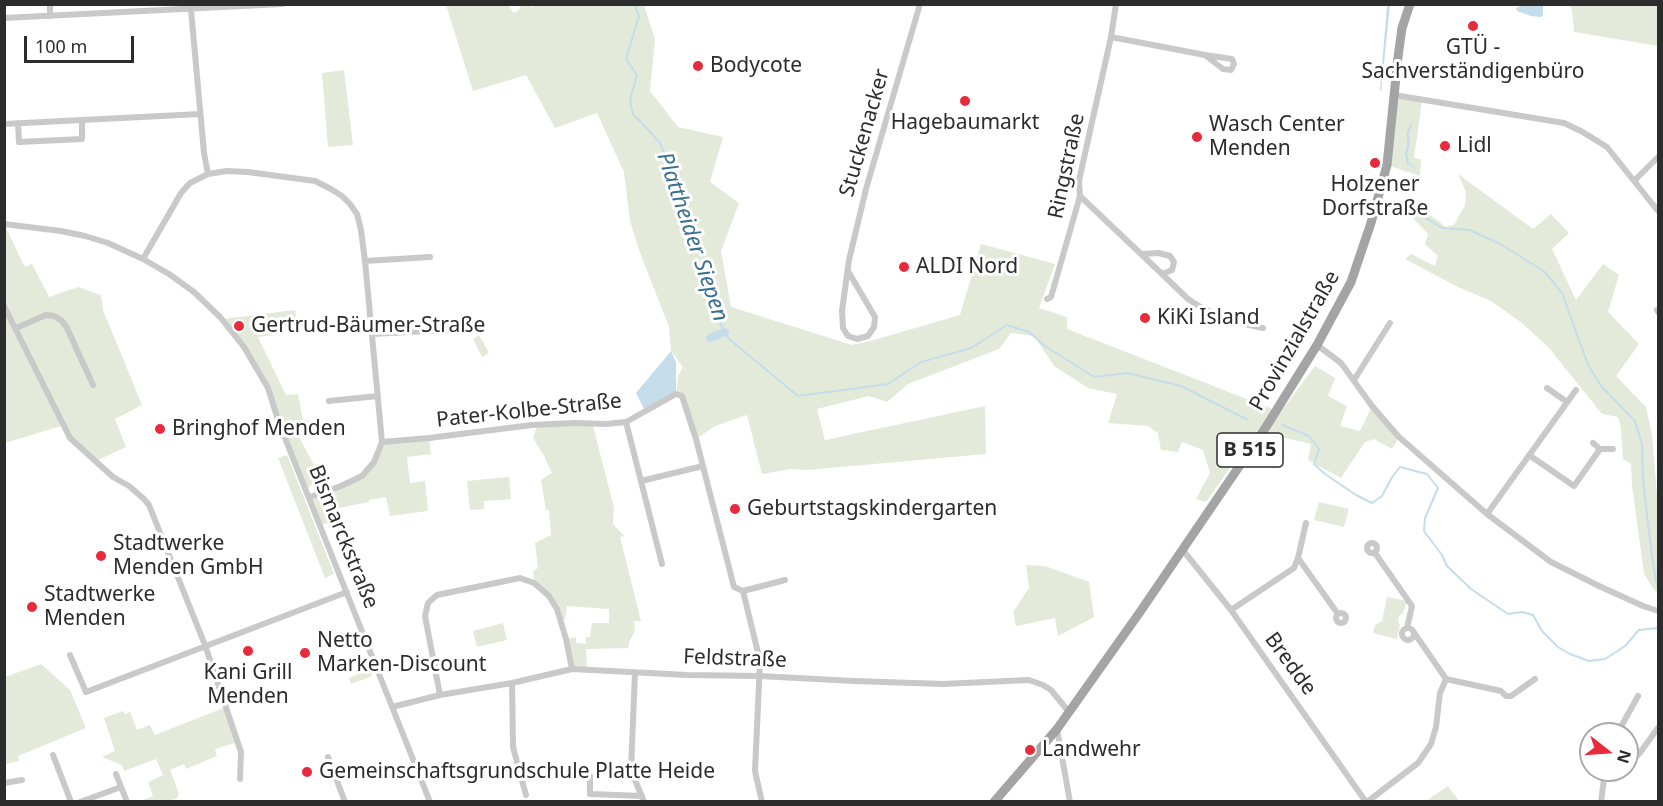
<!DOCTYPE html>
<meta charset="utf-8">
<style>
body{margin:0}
#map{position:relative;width:1663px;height:806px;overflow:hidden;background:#fff;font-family:"Noto Sans",sans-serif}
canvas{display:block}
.frame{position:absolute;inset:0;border:6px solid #2c2c2c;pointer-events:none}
.north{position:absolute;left:1579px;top:722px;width:60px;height:60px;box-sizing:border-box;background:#fff;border:2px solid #ababab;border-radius:50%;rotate:107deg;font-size:16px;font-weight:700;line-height:24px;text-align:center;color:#2c2c2c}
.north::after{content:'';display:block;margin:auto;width:21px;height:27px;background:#e72b3d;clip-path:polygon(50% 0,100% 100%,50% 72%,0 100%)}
.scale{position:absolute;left:24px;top:36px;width:110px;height:27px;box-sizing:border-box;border:3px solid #2c2c2c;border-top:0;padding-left:8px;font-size:18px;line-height:21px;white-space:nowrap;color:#2c2c2c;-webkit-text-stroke:4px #fff;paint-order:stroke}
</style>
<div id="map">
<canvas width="1663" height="806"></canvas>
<div class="frame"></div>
<div class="north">N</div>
<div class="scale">100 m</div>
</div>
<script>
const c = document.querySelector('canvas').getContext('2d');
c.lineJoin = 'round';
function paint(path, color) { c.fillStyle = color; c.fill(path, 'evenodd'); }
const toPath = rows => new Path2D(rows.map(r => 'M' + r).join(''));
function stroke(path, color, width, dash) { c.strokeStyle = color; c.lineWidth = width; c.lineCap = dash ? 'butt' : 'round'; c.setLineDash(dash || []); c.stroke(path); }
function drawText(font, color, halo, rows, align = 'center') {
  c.font = font + ' "Noto Sans",sans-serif'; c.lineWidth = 6; c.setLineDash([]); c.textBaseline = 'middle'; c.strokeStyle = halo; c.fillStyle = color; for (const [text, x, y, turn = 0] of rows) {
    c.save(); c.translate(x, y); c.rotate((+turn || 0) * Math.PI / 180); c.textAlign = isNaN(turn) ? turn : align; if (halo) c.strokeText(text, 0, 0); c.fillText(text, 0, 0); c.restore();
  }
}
paint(toPath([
 [542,4,644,5,655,39,650,91,678,127,723,137,710,182,739,203,721,251,731,307,852,345,874,340,960,315,981,244,1055,264,1039,308,1067,317,1067,329,1270,408,1280,413,1315,366,1335,378,1328,396,1347,406,1340,426,1360,431,1372,406,1399,437,1392,449,1374,439,1365,442,1341,478,1308,460,1311,444,1256,431,1206,502,1196,499,1210,473,1203,450,1182,442,1178,452,1161,450,1158,433,1148,426,1108,423,1117,394,1088,388,1054,366,1034,336,1011,333,999,349,908,384,887,402,869,396,817,409,825,440,985,406,986,454,807,470,791,469,762,474,747,415,715,426,696,439,683,396,676,394,678,376,683,367,671,351,669,327,639,250,630,221,624,172,597,113,555,128,526,75,473,91,446,5,509,5,513,13,518,11,521,6,524,5,530,5,532,7],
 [1570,5,1658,5,1658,46,1574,32,1572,11],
 [344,70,353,145,328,147,322,73],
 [1394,95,1422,101,1414,158,1421,159,1420,176,1387,165],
 [1458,174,1533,229,1551,214,1569,233,1552,249,1576,300,1603,264,1619,275,1608,312,1639,344,1616,376,1646,407,1652,435,1658,506,1658,593,1652,587,1644,573,1632,486,1631,464,1623,459,1621,428,1618,417,1602,414,1549,348,1522,323,1491,301,1458,287,1405,259,1411,254,1435,266,1438,256,1425,244,1428,234,1405,210,1418,206,1446,227,1454,225,1465,205,1466,192],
 [4,224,25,267,32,264,49,297,78,287,101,295,103,310,142,405,115,419,126,447,96,461,70,438,64,425,5,443],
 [295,310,297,325,281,327,282,334,258,337,286,395,298,394,303,420,308,420,309,426,295,429,319,475,307,490,268,388,223,319],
 [479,335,489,353,482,357,473,339],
 [537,426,593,426,614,508,613,524,624,536,620,537,641,621,634,621,635,631,630,640,628,648,586,649,587,669,572,669,566,639,576,637,576,643,586,644,586,637,590,637,592,623,609,623,609,609,567,606,565,620,560,620,557,609,534,583,533,571,538,568,535,543,551,535,549,510,546,510,541,480,552,473,543,454,533,438],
 [429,438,431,454,407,457,410,483,425,481,428,511,390,516,386,497,369,500,369,502,334,509,336,521,320,525,310,497,362,476,374,463,382,442],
 [287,455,334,574,325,578,278,458],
 [509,477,511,499,484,501,484,509,470,510,467,481],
 [1319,502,1349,509,1344,527,1314,520],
 [1026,565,1045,566,1089,582,1094,617,1058,636,1055,618,1016,626,1013,612,1029,588],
 [1387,597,1407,601,1403,613,1399,616,1398,621,1400,625,1397,639,1373,633,1375,625,1382,621],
 [503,623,507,640,477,647,473,631],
 [41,664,70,690,86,728,18,756,19,761,5,764,5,677],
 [370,669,372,676,351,684,349,678],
 [226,707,238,742,215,749,217,756,186,769,184,764,170,770,179,794,176,799,169,801,141,801,153,796,148,782,163,775,156,759,124,771,122,765,102,757,115,751,104,718,123,711,125,714,130,712,137,730,150,725,155,735],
 [1448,786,1459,801,1426,801]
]), '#e3ead9');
paint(toPath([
 [1387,5,1390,5,1381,92,1380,90],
 [1522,5,1543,5,1543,15,1541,17,1531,16,1517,11,1516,8],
 [1413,121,1409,134,1410,144,1407,154,1409,163,1418,170,1407,164,1405,154,1407,144,1407,131],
 [671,351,676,362,676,394,645,411,636,393]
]), '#c5ddeb');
stroke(toPath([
 [634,4,639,16,626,59,637,75,630,100,633,115,640,121,660,143,704,259,719,321,729,339,798,396,888,384,921,362,971,348,1007,325,1029,332,1045,346,1094,377,1127,373,1181,386,1248,420],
 [1416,212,1442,228,1470,230,1502,245,1545,272,1562,293,1588,365,1601,386,1635,421,1642,445,1643,479,1647,515,1652,555,1656,582,1658,586],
 [1282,425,1309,436,1319,449,1314,464,1325,474,1356,495,1372,503,1382,496,1392,477,1400,467,1427,474,1438,488,1425,518,1424,531,1442,555,1447,566,1471,589,1508,614,1522,612,1533,615,1542,631,1558,647,1570,654,1589,661,1605,659,1625,646,1639,630,1658,628]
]), '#c5ddeb', 2);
stroke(toPath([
 [710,338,725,332]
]), '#c5ddeb', 8);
stroke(toPath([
 [50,4,50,16],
 [4,18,282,4],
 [1111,37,1205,55,1223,69,1231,70,1234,64,1232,59,1205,55],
 [1394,95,1564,123,1581,131,1607,147,1658,211],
 [18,123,19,142,82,139,82,120],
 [4,124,200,114],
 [208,174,227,171,248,172,315,181,331,189,342,196,350,204,357,214,361,230,365,261,382,442,374,462,362,476,341,486,310,497],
 [1634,181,1658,157],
 [1080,196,1162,274,1172,270,1174,262,1170,256,1159,253,1141,254],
 [4,224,61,231,85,236,108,243,143,259,169,274,194,292,220,317,244,347,268,388,279,423,430,802],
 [143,259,181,193,190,183,208,174,204,153,191,10],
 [365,261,430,257],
 [848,271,875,317,874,327,868,336,857,339,848,336,843,328,842,311,849,260,866,189,920,4],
 [1162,274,1188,299,1202,308,1232,321,1263,328],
 [1047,299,1051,297,1080,196,1079,181,1082,167,1111,37,1116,4],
 [4,306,70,438,113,477,129,486,144,499,149,505,205,645,241,752,240,779],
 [1657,310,1658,312],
 [16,328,46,315,54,316,62,321,67,328,93,385],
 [372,334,464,329],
 [1317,345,1341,363,1372,406,1399,437,1487,514,1551,562,1599,586,1643,606,1658,611],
 [1354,380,1390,323],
 [1547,388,1567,402],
 [329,401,378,396],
 [626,422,662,564],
 [382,442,429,438,532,425,575,423,606,424,626,422,676,394,682,396,696,439,734,587,743,591,760,661,755,771,762,802],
 [1593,443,1600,449],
 [1529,455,1574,486,1600,449,1613,449],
 [641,481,703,466],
 [1487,514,1576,390],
 '1367 548a5 5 0 1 1 10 0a5 5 0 1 1-10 0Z',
 [1182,549,1231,610,1366,802],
 [1375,553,1412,606,1407,628],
 [1298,558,1338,614],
 [743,591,785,580],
 [1231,610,1294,568,1298,558,1306,523],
 '1336 618a5 5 0 1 1 10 0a5 5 0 1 1-10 0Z',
 '1402 634a6 6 0 1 1 12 0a6 6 0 1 1-12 0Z',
 [70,655,86,692,347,592],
 [635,672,631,770,644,802],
 [1446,679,1501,691,1506,696,1511,696,1535,679],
 [512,683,513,747,526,795],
 [440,695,425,616,428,603,437,595,520,578,534,583,549,596,557,609,566,639,572,669],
 [392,707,440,695,512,683,572,669,687,675,760,676,854,681,943,684,1029,680,1043,685,1051,690,1069,712],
 [1057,729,1070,802],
 [1617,734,1638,696],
 [53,755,71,802],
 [328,757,345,802],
 [1627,763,1639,754,1658,728],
 [116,774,127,802],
 [590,776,590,794,642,796],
 [1604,776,1614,770],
 [4,783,22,780],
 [80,802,121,787],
 [1367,802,1418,763,1431,744,1436,727,1440,693,1446,679,1413,631],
 [1601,802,1605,770]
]), '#c9c9c9', 6);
stroke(toPath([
 [994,802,1057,729,1140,612,1266,427,1317,345,1351,282,1371,223,1387,165,1398,57,1402,28,1410,4]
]), '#a4a4a4', 9);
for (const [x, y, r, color] of [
 [1473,26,6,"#e72b3d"],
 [698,66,6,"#e72b3d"],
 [965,101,6,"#e72b3d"],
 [1197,137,6,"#e72b3d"],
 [1445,146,6,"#e72b3d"],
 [1375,163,6,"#e72b3d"],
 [904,267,6,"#e72b3d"],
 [1145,318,6,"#e72b3d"],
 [239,326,6,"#e72b3d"],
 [160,429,6,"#e72b3d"],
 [735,509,6,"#e72b3d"],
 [101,556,6,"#e72b3d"],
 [32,607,6,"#e72b3d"],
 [248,651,6,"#e72b3d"],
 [305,653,6,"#e72b3d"],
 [1030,750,6,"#e72b3d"],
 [307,772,6,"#e72b3d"]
]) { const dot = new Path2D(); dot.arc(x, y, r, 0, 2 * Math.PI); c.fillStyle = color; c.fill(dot); stroke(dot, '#fff', 2); }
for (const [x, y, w] of [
 [1250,450,66]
]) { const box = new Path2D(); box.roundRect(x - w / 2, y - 17, w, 34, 4.5); c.fillStyle = '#fff'; c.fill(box); stroke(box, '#2c2c2c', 1.5); }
drawText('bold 20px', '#2c2c2c', null, [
 ["B 515",1250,450]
]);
drawText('21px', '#2c2c2c', '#fff', [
 ["GTÜ -",1473,48,"center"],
 ["Sachverständigenbüro",1473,72,"center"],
 ["Bodycote",710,66],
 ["Hagebaumarkt",965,123,"center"],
 ["Wasch Center",1209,125],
 ["Menden",1209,149],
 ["Lidl",1457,146],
 ["Holzener",1375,185,"center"],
 ["Dorfstraße",1375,209,"center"],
 ["ALDI Nord",916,267],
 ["KiKi Island",1157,318],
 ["Gertrud-Bäumer-Straße",251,326],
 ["Bringhof Menden",172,429],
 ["Geburtstagskindergarten",747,509],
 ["Stadtwerke",113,544],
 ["Menden GmbH",113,568],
 ["Stadtwerke",44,595],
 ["Menden",44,619],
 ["Netto",317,641],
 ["Marken-Discount",317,665],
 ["Kani Grill",248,673,"center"],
 ["Menden",248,697,"center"],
 ["Landwehr",1042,750],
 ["Gemeinschaftsgrundschule Platte Heide",319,772]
], 'left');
drawText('21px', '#2c2c2c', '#fff', [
 ["Stuckenacker",865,133,-74],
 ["Ringstraße",1067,166,-78],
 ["Provinzialstraße",1295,341,-60],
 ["Pater-Kolbe-Straße",529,411,-6],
 ["Bismarckstraße",343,537,68],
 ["Feldstraße",735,659,2],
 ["Bredde",1290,664,54]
]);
drawText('italic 22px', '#3a708f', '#fff', [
 ["Plattheider Siepen",692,237,71]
]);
</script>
